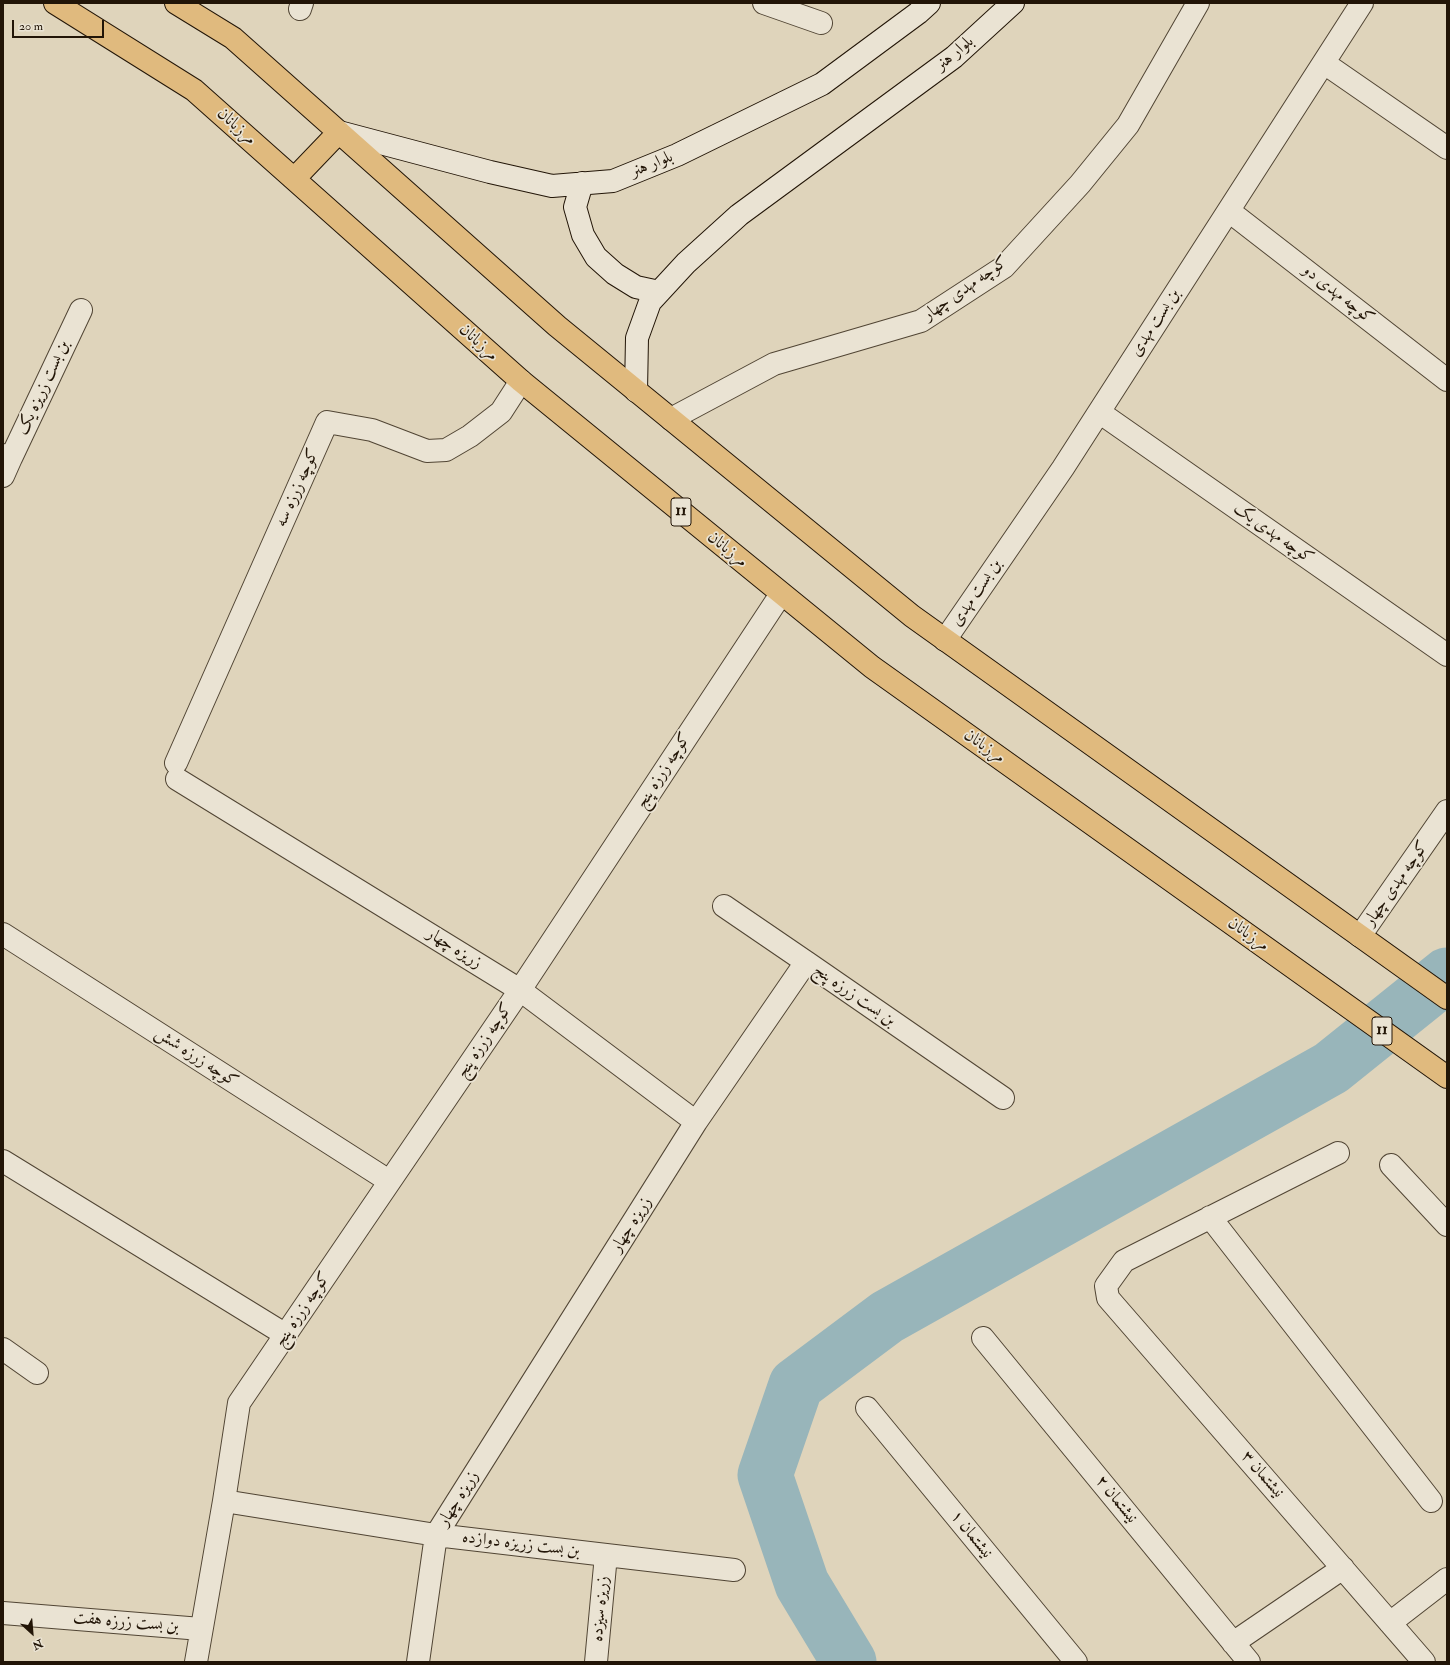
<!DOCTYPE html>
<meta charset="utf-8">
<style>
body{margin:0}
#map{position:relative;width:1450px;height:1665px;overflow:hidden;background:#dfd4bb;font-family:"IM FELL Double Pica",serif}
canvas{display:block}
.frame{position:absolute;inset:0;border:4px solid #221507;pointer-events:none}
.north{position:absolute;left:12px;top:1613px;width:40px;height:40px;-webkit-text-stroke:3px #eae3d3;paint-order:stroke;rotate:154deg;font-size:11px;font-weight:700;line-height:16px;text-align:center;color:#221507}
.north::after{content:'';display:block;margin:auto;width:14px;height:18px;background:#221507;clip-path:polygon(50% 0,100% 100%,50% 72%,0 100%)}
.scale{position:absolute;left:12px;top:20px;width:92px;height:18px;box-sizing:border-box;border:2px solid #221507;border-top:0;padding-left:5px;font-size:12px;line-height:14px;white-space:nowrap;color:#221507;-webkit-text-stroke:3px #eae3d3;paint-order:stroke}
</style>
<div id="map">
<canvas width="1450" height="1665"></canvas>
<div class="frame"></div>
<div class="north">N</div>
<div class="scale">20 m</div>
</div>
<script>
const c = document.querySelector('canvas').getContext('2d');
c.lineJoin = 'round';
const toPath = rows => new Path2D(rows.map(r => 'M' + r).join(''));
function stroke(path, color, width, dash) { c.strokeStyle = color; c.lineWidth = width; c.lineCap = dash ? 'butt' : 'round'; c.setLineDash(dash || []); c.stroke(path); }
function drawText(font, color, halo, rows, align = 'center') {
  c.font = font + ' "IM FELL Double Pica",Amiri,serif'; c.lineWidth = 3.5; c.setLineDash([]); c.textBaseline = 'middle'; c.strokeStyle = halo; c.fillStyle = color; for (const [text, x, y, turn = 0] of rows) {
    c.save(); c.translate(x, y); c.rotate((+turn || 0) * Math.PI / 180); c.textAlign = isNaN(turn) ? turn : align; if (halo) c.strokeText(text, 0, 0); c.fillText(text, 0, 0); c.restore();
  }
}
stroke(toPath([
 [849,1662,802,1584,765,1475,796,1385,887,1317,1331,1068,1447,975]
]), '#98b5ba', 55);
const minor = toPath([
 [764,3,821,23],
 [300,9,302,3],
 [1324,63,1447,148],
 [1229,211,1447,380],
 [1099,412,1447,655],
 [671,419,774,364,921,321,1004,267,1080,184,1128,125,1198,3],
 [3,455,11,458,81,310],
 [3,476,11,458],
 [945,640,1063,468,1362,3],
 [176,763,327,422,372,430,427,451,446,450,470,436,501,412,521,381],
 [177,779,520,990,696,1122,436,1535,224,1501,196,1662],
 [724,906,806,962],
 [3,934,389,1181],
 [1360,936,1447,811],
 [696,1122,806,962,1003,1098],
 [1338,1153,1124,1261,1106,1286,1108,1298,1424,1662],
 [3,1161,286,1335],
 [1391,1165,1447,1225],
 [1210,1217,1431,1501],
 [983,1338,1249,1662],
 [3,1349,37,1373],
 [867,1408,1076,1662],
 [224,1501,239,1403,520,990,781,594],
 [3,1613,201,1629],
 [1390,1623,1447,1579],
 [1233,1643,1343,1568],
 [418,1662,436,1535,734,1570],
 [596,1662,606,1555]
]);
const secondary = toPath([
 [339,132,490,172,552,186,613,181,677,155,822,84,918,13,929,3],
 [582,183,575,207,583,235,596,257,615,274,636,287,659,292],
 [636,391,637,338,650,302,686,263,739,215,954,57,1013,3]
]);
const primary = toPath([
 [55,3,194,90,521,381,872,667,1447,1077],
 [176,3,233,38,557,326,912,616,1447,998],
 [294,179,339,132]
]);
stroke(minor, '#514534', 24);
stroke(secondary, '#221507', 24);
stroke(primary, '#221507', 24);
stroke(minor, '#eae3d3', 22);
stroke(secondary, '#eae3d3', 22);
stroke(primary, '#e0ba7e', 22);
for (const [x, y, w] of [
 [681,512,20],
 [1382,1031,20]
]) { const box = new Path2D(); box.roundRect(x - w / 2, y - 14, w, 28, 3); c.fillStyle = '#eae3d3'; c.fill(box); stroke(box, '#221507', 1); }
drawText('bold 16px', '#221507', null, [
 ["11",681,512],
 ["11",1382,1031]
]);
drawText('17px', '#221507', '#eae3d3', [
 ["بلوار هنر",955,54,-40],
 ["مرزبانان",236,127,42],
 ["بلوار هنر",652,165,-22],
 ["کوچه مهدی چهار",966,289,-35],
 ["کوچه مهدی دو",1338,295,38],
 ["بن بست مهدی",1156,323,-57],
 ["مرزبانان",478,343,42],
 ["بن بست زریزه یک",44,388,-65],
 ["کوچه زرزه سه",298,488,-66],
 ["کوچه مهدی یک",1273,534,35],
 ["مرزبانان",727,550,39],
 ["بن بست مهدی",977,593,-56],
 ["مرزبانان",984,747,35],
 ["کوچه زرزه پنج",664,771,-57],
 ["کوچه مهدی چهار",1397,884,-55],
 ["مرزبانان",1248,935,35],
 ["زریزه چهار",454,949,32],
 ["بن بست زرزه پنج",854,996,35],
 ["کوچه زرزه پنج",485,1041,-56],
 ["کوچه زرزه شش",196,1058,33],
 ["زریزه چهار",632,1225,-58],
 ["کوچه زرزه پنج",303,1310,-56],
 ["نيشتمان ۳",1262,1475,49],
 ["زریزه چهار",459,1499,-58],
 ["نيشتمان ۲",1116,1500,51],
 ["نيشتمان ۱",971,1535,51],
 ["بن بست زریزه دوازده",521,1545,7],
 ["زریزه سیزده",601,1609,-85],
 ["بن بست زرزه هفت",126,1623,5]
]);
</script>
